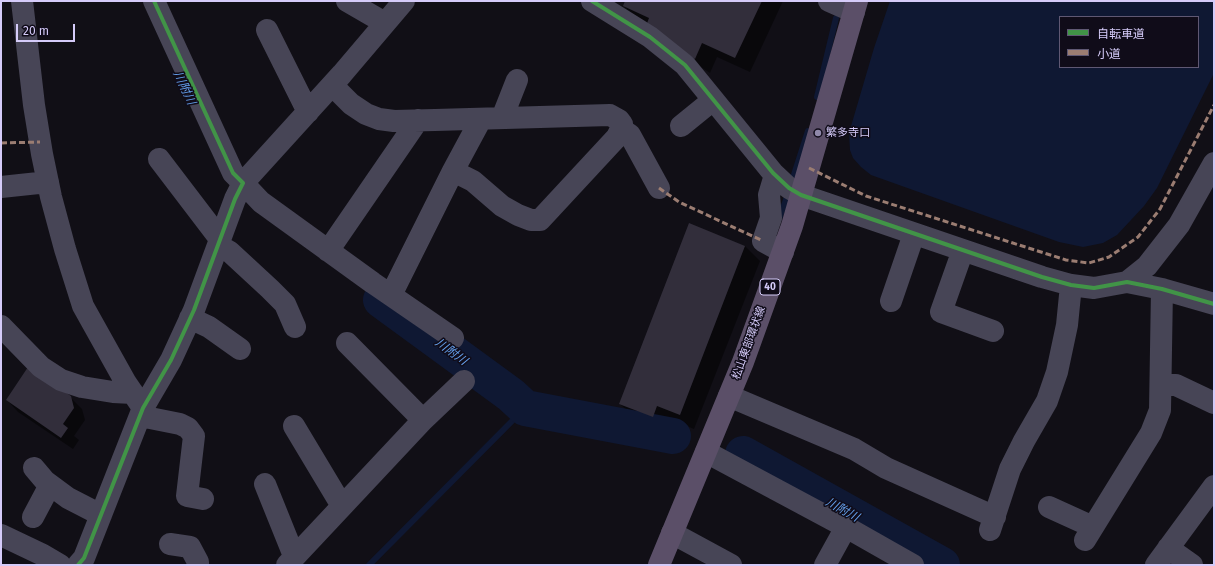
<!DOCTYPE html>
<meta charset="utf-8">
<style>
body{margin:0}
#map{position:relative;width:1215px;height:566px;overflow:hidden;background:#110f16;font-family:"Fira Sans","Noto Sans JP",sans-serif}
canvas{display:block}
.frame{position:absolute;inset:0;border:2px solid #d5cbf9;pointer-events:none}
.legend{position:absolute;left:1059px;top:16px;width:140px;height:52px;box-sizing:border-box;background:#100c19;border:1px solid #5f5873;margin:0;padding:5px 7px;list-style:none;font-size:12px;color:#d5cbf9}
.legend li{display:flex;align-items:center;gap:8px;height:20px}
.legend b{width:20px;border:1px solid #5f5873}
.scale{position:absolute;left:16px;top:24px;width:59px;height:18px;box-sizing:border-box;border:2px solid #d5cbf9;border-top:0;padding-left:5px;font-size:12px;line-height:14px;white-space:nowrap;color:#d5cbf9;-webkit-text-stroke:3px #100c19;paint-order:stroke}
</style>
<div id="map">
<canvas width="1215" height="566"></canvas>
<div class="frame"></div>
<ul class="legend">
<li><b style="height:5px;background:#419447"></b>自転車道</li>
<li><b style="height:5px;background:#9b7d72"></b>小道</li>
</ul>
<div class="scale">20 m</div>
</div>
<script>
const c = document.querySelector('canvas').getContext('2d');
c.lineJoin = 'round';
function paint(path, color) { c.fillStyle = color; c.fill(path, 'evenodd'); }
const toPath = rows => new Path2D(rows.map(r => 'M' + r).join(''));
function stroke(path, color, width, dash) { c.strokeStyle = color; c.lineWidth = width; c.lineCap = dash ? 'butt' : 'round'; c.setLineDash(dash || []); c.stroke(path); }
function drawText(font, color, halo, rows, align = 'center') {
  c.font = font + ' "Fira Sans","Noto Sans JP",sans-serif'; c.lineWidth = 3; c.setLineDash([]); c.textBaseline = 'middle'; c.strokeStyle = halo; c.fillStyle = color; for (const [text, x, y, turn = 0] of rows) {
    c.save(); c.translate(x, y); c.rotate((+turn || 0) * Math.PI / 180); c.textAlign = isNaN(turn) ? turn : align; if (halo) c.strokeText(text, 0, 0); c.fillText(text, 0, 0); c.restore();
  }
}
paint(toPath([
 [890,1,1214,1,1214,73,1157,188,1144,206,1117,235,1103,243,1083,247,1059,242,871,175,861,167,853,158,850,150,849,133,874,48],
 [1060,17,1198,17,1198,67,1060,67]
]), '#0f1833');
paint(toPath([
 [626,1,783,1,750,72,717,57,710,73,662,41,639,21,624,6],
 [745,246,760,261,694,429,672,420,668,431,635,418,620,404],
 [70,397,82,409,85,420,74,436,79,440,73,449,18,412,7,400]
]), '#0007');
stroke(toPath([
 [817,97,836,18],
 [792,181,808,131],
 [779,219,787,197],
 [369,565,525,408]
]), '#0f1833', 6);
stroke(toPath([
 [381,300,511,395,525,408,673,436],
 [743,454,942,565]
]), '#0f1833', 36);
paint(toPath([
 [625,1,762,1,735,58,702,43,695,59,646,26,649,18,623,6],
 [689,223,745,246,680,415,657,406,653,417,619,404],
 [28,367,71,396,74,408,63,424,68,428,61,438,6,400]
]), '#322e3b');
stroke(toPath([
 [22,1,34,105,42,154,51,197,65,249,83,306,126,383,143,408],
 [347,1,385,23],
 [404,1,342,74,243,183,261,202,373,283,453,338],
 [592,1,650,37,685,65,773,173,789,188,801,195,1042,277,1071,285,1094,288,1127,282,1162,289,1214,304],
 [829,1,854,12],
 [267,30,308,112],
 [332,85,351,104,366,114,379,119,394,121,435,120,610,115,619,120,622,124,621,129,617,137,540,220,531,220,518,215,502,206,473,181,453,171],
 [502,118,517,80],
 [681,126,713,100],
 [621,129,630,135,659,188],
 [159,159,220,239],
 [775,175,769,195,771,218,763,241,783,252],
 [1,187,48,182],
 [218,245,230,252,270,289,285,304,295,327],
 [963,250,941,312,993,331],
 [328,251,418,120],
 [1127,282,1147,266,1179,225,1214,163],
 [391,295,453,171,481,119],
 [891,301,914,234],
 [190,318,209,327,240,349],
 [1,326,41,367,61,380,82,387,113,392,133,393],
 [347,343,423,420],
 [1161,385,1176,385,1214,403],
 [729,396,854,449,886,468,995,517],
 [140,416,180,424,188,428,194,436,187,496,203,499],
 [294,426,342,506],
 [706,452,846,527,913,565],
 [34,468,45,481,68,498,101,515],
 [265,484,294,556],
 [1049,507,1093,527],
 [33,517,50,485],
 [990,530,1010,469,1024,441,1047,401,1057,372,1067,325,1071,285],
 [672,533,731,565],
 [1,535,43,555,60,565],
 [1085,540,1151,433,1160,410,1162,289],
 [170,544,190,547,198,562,198,565],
 [1168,548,1192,565],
 [78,565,84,558,143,408,171,360,194,310,235,199,243,183,233,173,154,1],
 [287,565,423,420,464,381],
 [825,565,846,527],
 [1156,565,1214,486]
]), '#474556', 22);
stroke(toPath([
 [659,565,743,362,792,226,857,1]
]), '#5b4f68', 22);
stroke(toPath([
 [1,143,40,142],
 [809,168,866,196,1066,260,1089,263,1109,257,1138,237,1160,209,1214,105],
 [659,188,679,202,763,241]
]), '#9b7d72', 3, [6, 3]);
stroke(toPath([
 [592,1,650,37,685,65,773,173,789,188,801,195,1042,277,1071,285,1094,288,1127,282,1162,289,1214,304],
 [78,565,84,558,143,408,171,360,194,310,235,199,243,183,233,173,154,1]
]), '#419447', 4);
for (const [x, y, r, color] of [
 [818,133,4,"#9089aa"]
]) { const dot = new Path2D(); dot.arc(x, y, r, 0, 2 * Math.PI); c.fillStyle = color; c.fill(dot); stroke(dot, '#100c19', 1.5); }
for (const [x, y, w] of [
 [770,287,20]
]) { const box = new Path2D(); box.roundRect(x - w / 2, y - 8, w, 16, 3); c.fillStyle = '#100c19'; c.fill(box); stroke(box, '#d5cbf9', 1); }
drawText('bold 10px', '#d5cbf9', null, [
 ["40",770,287]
]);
drawText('11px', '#d5cbf9', '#100c19', [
 ["繁多寺口",826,133]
], 'left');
drawText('11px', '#d5cbf9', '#100c19', [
 ["松山東部環状線",749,343,-70]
]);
drawText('italic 12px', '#64a0ed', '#100c19', [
 ["川附川",184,88,65],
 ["川附川",451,352,36],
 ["川附川",842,510,29]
]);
</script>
